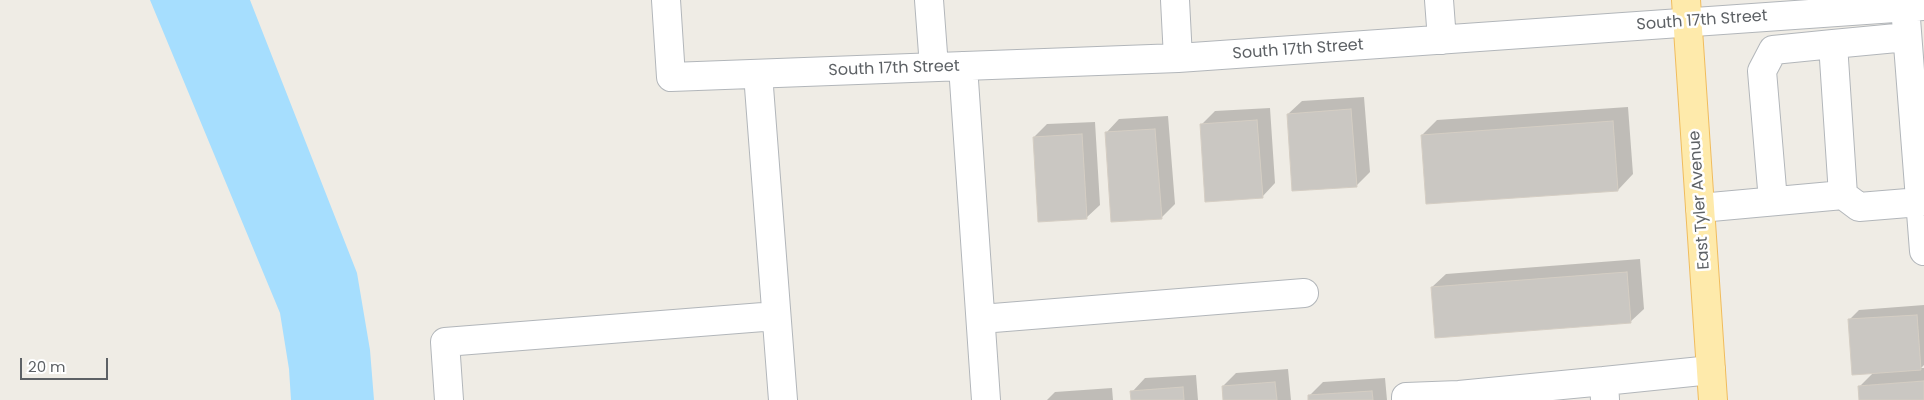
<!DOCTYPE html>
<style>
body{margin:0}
#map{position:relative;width:1924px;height:400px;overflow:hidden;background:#efece5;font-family:Poppins,sans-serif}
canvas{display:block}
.scale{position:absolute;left:20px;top:358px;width:88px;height:22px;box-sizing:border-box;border:2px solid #5d6165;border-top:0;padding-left:6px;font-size:15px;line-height:18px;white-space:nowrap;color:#5d6165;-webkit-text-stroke:4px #fff;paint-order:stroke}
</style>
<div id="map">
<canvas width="1924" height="400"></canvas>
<div class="scale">20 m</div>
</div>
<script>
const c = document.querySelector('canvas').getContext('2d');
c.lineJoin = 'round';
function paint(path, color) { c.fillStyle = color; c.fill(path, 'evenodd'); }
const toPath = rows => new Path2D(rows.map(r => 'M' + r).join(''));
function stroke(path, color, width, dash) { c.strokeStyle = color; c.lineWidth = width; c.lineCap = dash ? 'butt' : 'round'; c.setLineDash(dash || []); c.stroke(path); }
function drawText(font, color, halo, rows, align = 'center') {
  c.font = font + ' Poppins,sans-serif'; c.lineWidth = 5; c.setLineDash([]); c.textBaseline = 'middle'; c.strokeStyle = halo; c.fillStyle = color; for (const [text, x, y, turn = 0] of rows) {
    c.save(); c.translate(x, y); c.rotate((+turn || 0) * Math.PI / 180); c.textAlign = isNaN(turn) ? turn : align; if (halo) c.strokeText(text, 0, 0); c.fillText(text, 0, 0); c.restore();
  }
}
paint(toPath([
 [150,0,250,0,357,273,370,350,374,400,291,400,289,369,280,313]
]), '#a6defe');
paint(toPath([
 [1364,97,1370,172,1356,186,1288,114,1302,101],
 [1628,107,1633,174,1618,190,1422,135,1437,120],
 [1270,108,1275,183,1262,197,1201,125,1215,111],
 [1168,116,1175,204,1161,218,1106,133,1119,119],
 [1095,122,1100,205,1086,218,1034,137,1047,124],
 [1640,259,1644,309,1630,322,1432,287,1446,274],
 [1924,305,1924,365,1921,368,1924,368,1924,400,1860,400,1859,387,1874,372,1849,320,1859,310],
 [1288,369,1291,400,1224,400,1223,386,1236,373],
 [1196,375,1198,400,1132,400,1132,392,1145,378],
 [1385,378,1387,400,1310,400,1309,396,1323,382],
 [1112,388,1113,400,1047,400,1055,392]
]), '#0003');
const building = toPath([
 [1351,109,1357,187,1292,191,1287,114,1351,109],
 [1257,120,1263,198,1205,202,1200,124,1257,120],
 [1613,121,1618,191,1426,204,1421,135,1613,121],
 [1155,129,1162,219,1111,222,1105,132,1155,129],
 [1082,134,1087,219,1038,222,1033,137,1082,134],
 [1627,272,1631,323,1435,338,1431,287,1627,272],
 [1917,315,1921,370,1852,375,1848,319,1917,315],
 [1924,381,1924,400,1859,400,1858,386,1924,381],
 [1275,382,1277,400,1223,400,1222,386,1275,382],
 [1183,387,1184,400,1131,400,1130,391,1183,387],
 [1372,391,1373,400,1308,400,1308,395,1372,391]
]);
paint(building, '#cac7c2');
stroke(building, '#d4cdc3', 1);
const minor = toPath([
 [666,0,671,77,1178,58,1924,6],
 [929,0,934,67],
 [1175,0,1178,58],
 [1439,0,1442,40],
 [1905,6,1924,251],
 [1833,44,1907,37],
 [963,66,986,400],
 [758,74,783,400],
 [1773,201,1762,71,1773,50,1833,44,1843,195],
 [1700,208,1843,195,1859,207,1920,202],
 [981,319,1304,293],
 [449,400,445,342,776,316],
 [1406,400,1406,397,1459,395,1604,381],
 [1605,400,1604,381,1711,370]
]);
const major = toPath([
 [1686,0,1713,400]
]);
stroke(minor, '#b2b6ba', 30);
stroke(major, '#f0bc5d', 30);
stroke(minor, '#fff', 28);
stroke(major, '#feeaab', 28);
drawText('16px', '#5d6165', '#fff', [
 ["South 17th Street",1702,21,-4],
 ["South 17th Street",1298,50,-4],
 ["South 17th Street",894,69,-2],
 ["East Tyler Avenue",1700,200,-94]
]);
</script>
